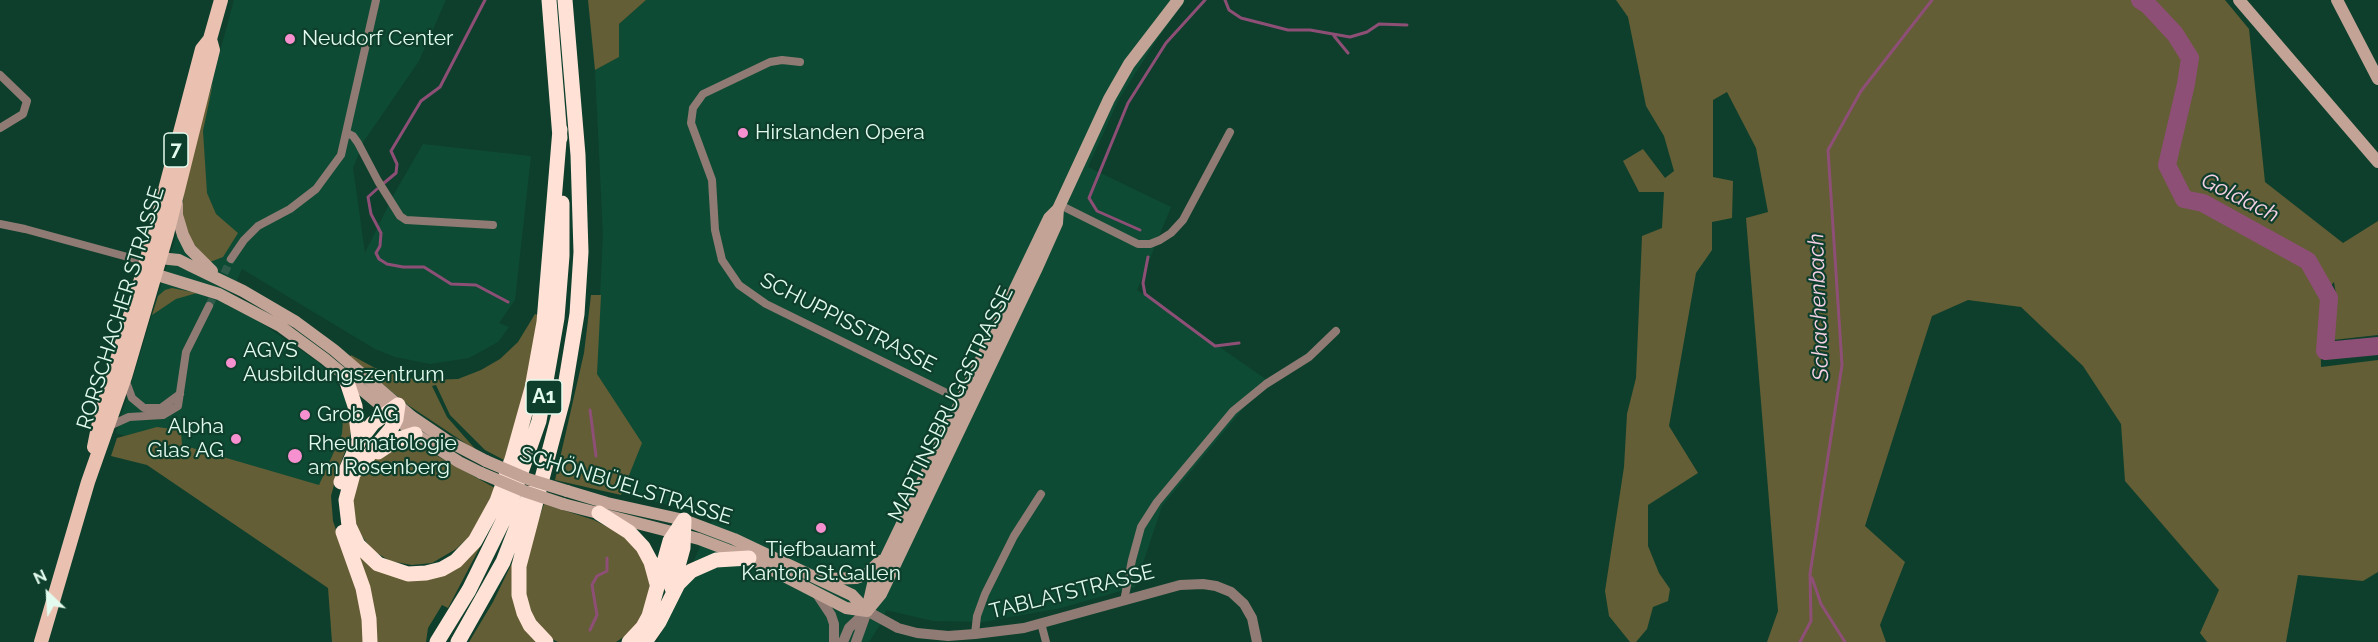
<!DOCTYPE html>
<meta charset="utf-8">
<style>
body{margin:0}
#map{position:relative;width:2378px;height:642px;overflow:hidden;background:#0e3f2c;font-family:Raleway,sans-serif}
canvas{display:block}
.north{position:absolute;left:18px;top:564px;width:60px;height:60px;-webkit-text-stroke:4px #0e3f2c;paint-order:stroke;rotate:335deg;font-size:16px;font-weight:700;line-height:24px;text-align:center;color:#e2fbee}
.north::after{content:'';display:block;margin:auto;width:21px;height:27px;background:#e2fbee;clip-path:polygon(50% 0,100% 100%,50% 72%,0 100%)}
</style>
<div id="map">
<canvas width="2378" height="642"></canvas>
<div class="north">N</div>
</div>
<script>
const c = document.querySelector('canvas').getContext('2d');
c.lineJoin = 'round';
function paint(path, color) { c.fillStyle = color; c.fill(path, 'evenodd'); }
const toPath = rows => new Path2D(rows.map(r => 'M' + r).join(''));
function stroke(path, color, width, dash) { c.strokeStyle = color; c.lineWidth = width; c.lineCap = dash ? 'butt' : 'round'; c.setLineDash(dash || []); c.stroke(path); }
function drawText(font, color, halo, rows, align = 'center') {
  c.font = font + ' Raleway,sans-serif'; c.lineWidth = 4.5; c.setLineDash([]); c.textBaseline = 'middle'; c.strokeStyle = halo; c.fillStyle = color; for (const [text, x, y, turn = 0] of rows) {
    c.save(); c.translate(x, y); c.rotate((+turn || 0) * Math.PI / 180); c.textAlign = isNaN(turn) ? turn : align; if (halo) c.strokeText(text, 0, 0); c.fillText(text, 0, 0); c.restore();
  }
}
paint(toPath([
 [234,0,446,0,419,61,364,141,353,168,365,253,394,194,423,144,531,156,515,300,499,323,509,327,498,342,469,358,430,364,395,357,375,349,242,269,226,305,254,318,318,362,333,378,345,397,350,418,326,499,116,433,184,210,193,151],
 [646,0,1186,0,1158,38,1119,99,1088,167,1171,207,1137,290,1267,380,1162,506,1135,587,1061,608,983,622,933,621,886,610,883,620,869,642,657,642,714,516,611,491,596,375,603,235,595,70,619,57,619,24]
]), '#0e4b34');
paint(toPath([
 [588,0,646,0,619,24,619,57,595,70],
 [1616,0,2225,0,2249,29,2265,182,2343,243,2378,221,2378,335,2333,340,2337,300,2334,282,2320,298,2321,367,2378,360,2378,572,2363,581,2298,575,2286,642,2207,642,2200,633,2219,590,2125,481,2121,424,2083,366,2021,307,1968,300,1932,316,1865,526,1905,562,1880,625,1886,642,1767,642,1778,611,1746,218,1768,212,1756,148,1727,92,1713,100,1713,177,1733,181,1732,218,1712,222,1712,250,1696,273,1669,426,1698,473,1648,505,1648,546,1659,573,1670,589,1668,601,1653,607,1647,629,1636,642,1630,642,1609,616,1605,591,1624,467,1627,414,1636,378,1642,236,1662,228,1664,192,1639,192,1623,161,1643,149,1665,178,1674,171,1664,136,1646,106,1628,17],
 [213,83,203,131,207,193,216,214,238,233,223,257,210,262,189,239,182,215,184,189,193,144],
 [172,288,197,293,176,299,152,315,158,296,165,290],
 [591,295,601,295,597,374,642,443,621,495,555,480,584,353],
 [535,314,538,315,528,380,504,460,485,450,450,415,436,385,432,386,447,417,477,451,408,405,350,357,351,355,375,368,406,378,430,380,458,379,481,370,500,359,518,342],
 [343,420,352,422,349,441,338,470,331,496,333,521,359,598,363,625,363,642,332,642,328,588,147,465,111,456,117,438,157,427,181,430,182,445,319,485,342,434],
 [402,442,414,443,495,488,474,532,456,549,432,563,412,565,390,561,372,550,359,532,353,514,352,496,358,480,368,466,385,450],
 [544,504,594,520,619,533,635,546,645,564,650,586,646,612,631,632,616,642,558,642,548,637,534,619,526,597,525,571,530,544],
 [492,524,448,608,442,605,428,628,426,642,372,642,349,536,361,553,426,574],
 [513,561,540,642,469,642,493,602]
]), '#635e35');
stroke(toPath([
 [1225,0,1229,10,1241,18,1288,30,1310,30,1350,37,1367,32,1379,24,1407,25],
 [1334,36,1348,53],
 [384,183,396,173,397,164,391,151,421,101,440,87,485,0],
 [377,189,368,197,371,214,381,233,380,246,376,253,379,259,387,264,403,267,424,267,451,284,476,285,508,302],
 [1140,230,1097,211,1089,198,1128,103,1166,43,1205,0],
 [1148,257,1143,283,1145,294,1215,346,1239,343],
 [590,410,596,456],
 [1812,578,1821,604,1845,642],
 [590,630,597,615,592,585,597,576,607,571,607,558],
 [1800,642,1811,621,1810,574,1842,365,1828,150,1861,91,1932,0]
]), '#8e4f76', 3);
stroke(toPath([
 [2140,0,2148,5,2175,34,2190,58,2186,84,2167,165,2184,199,2203,203,2308,261,2329,298,2325,351,2378,346]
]), '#8e4f76', 18);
stroke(toPath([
 [209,306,231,259]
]), '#2e5b49', 8, [8, 4]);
stroke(toPath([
 [800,62,782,60,770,62,703,94,693,108,691,123,712,180,715,230,722,260,739,285,766,304,961,400],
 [0,75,27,101,23,114,0,128],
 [347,133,353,136,358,143,378,181,400,216,406,220,493,225],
 [1060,205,1138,244,1150,244,1160,240,1171,233,1183,220,1230,132],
 [0,224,25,229,146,262],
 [231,259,244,240,258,226,290,209,316,189,341,155,376,0],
 [125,379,132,398,144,408,161,408,180,394],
 [109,426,129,417,163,415,178,406,186,352,209,306],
 [1124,601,1132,560,1141,527,1157,502,1233,411,1266,384,1309,357,1336,331],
 [1041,623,1046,642],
 [975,634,977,616,985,594,1014,536,1041,494]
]), '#8f7b73', 8);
stroke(toPath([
 [817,594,831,615,834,624,834,642],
 [867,611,898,628,917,633,948,636,975,634,1024,628,1180,585,1203,584,1216,586,1231,592,1244,604,1252,618,1257,642],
 [843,642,849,628,867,611],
 [856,642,866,614]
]), '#8f7b73', 10);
stroke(toPath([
 [2239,0,2378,162],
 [2337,0,2378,79],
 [177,204,177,215,183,235,190,249,212,271],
 [159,258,179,260,191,266,243,291,296,322,334,350,412,417,446,440,486,461],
 [154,274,219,294,280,326,325,359,415,434,459,462,481,473],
 [567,491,607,503,684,520,734,539,852,595,867,611],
 [563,504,699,539,749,558,846,608,867,611],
 [826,579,856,578,867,574,880,561],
 [867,610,873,584,1049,218,1058,209],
 [867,611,881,594,1036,270,1057,223,1058,209,1109,99,1129,64,1178,0]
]), '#c2a396', 12);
stroke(toPath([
 [94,447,100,417,146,262,202,49,210,39,221,0],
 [41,642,88,482,125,377,167,234,213,50,210,39]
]), '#eac1b0', 14);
stroke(toPath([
 [549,0,560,138],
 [345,376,355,406,359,441],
 [398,405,396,419,391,429,353,474,346,500,349,526,358,545,378,564,408,574,426,573,442,569,456,561,475,541,497,501,512,459,532,388,544,322,560,129],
 [378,452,396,440,415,434],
 [341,482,359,441,373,423,398,405],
 [599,513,629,532,643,547,651,562,657,584],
 [343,532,363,588,369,619,370,642],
 [672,588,683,548,684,520],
 [437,642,469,590,506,515,539,421,557,318,562,256,562,203],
 [458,642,503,562,530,493],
 [546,642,530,625,524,613,519,595,519,566,563,399,577,314,581,252,578,155,565,0],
 [629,642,643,627,649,616,670,541,684,520],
 [645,642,659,622,678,584,691,571,716,560,749,558]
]), '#ffe1d5', 15);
stroke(toPath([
 [486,461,528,479,567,491],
 [481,473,524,491,563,504]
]), '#c2a396', 12);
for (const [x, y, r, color] of [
 [290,39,6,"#f690cf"],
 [743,133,6,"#f690cf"],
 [231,363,6,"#f690cf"],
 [305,415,6,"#f690cf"],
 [236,439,6,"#f690cf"],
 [295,456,8,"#f690cf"],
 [821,528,6,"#f690cf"]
]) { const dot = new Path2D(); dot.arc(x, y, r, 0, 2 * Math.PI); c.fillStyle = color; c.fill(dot); stroke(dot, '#0e3f2c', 2); }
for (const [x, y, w] of [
 [176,150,24],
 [544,397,36]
]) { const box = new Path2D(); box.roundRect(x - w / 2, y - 17, w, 34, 4.5); c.fillStyle = '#0e3f2c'; c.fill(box); stroke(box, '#e2fbee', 1.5); }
drawText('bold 20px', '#e2fbee', null, [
 ["7",176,150],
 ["A1",544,397]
]);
drawText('21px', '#e2fbee', '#0e3f2c', [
 ["Neudorf Center",302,39],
 ["Hirslanden Opera",755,133],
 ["AGVS",243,351],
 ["Ausbildungszentrum",243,375],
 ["Grob AG",317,415],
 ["Alpha",224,427,"right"],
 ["Glas AG",224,451,"right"],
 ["Rheumatologie",308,444],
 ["am Rosenberg",308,468],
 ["Tiefbauamt",821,550,"center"],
 ["Kanton St.Gallen",821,574,"center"]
], 'left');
drawText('21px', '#e2fbee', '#0e3f2c', [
 ["RORSCHACHER STRASSE",121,308,-73],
 ["SCHUPPISSTRASSE",848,323,27],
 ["MARTINSBRUGGSTRASSE",951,404,-64],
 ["SCHÖNBÜELSTRASSE",626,486,17],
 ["TABLATSTRASSE",1072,592,-14]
]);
drawText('italic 22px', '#f7d1e6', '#0e3f2c', [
 ["Goldach",2240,198,27],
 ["Schachenbach",1819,307,-92]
]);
</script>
